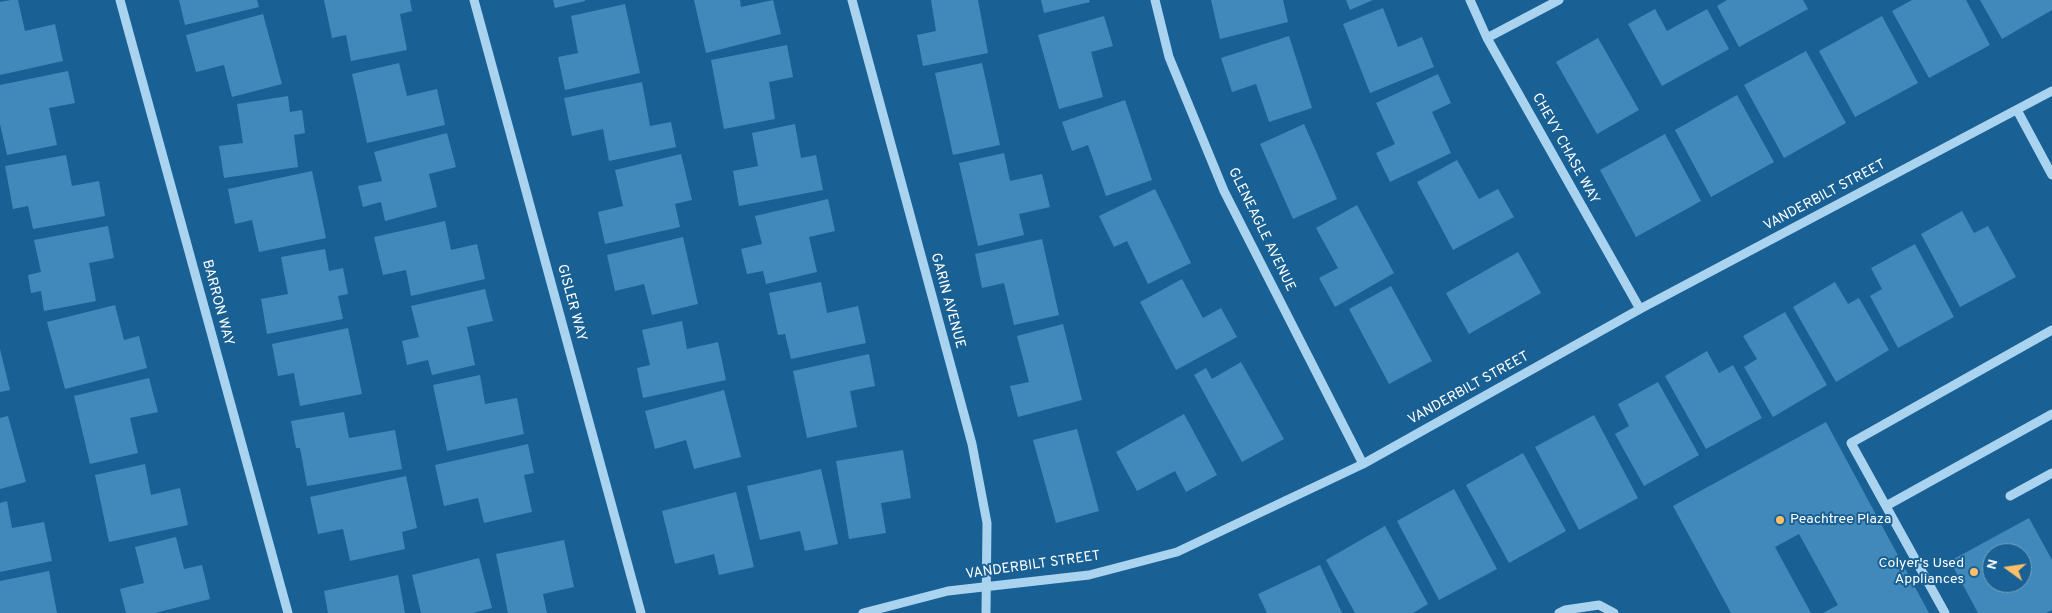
<!DOCTYPE html>
<style>
body{margin:0}
#map{position:relative;width:2052px;height:613px;overflow:hidden;background:#196094;font-family:Overpass,sans-serif}
canvas{display:block}
.north{position:absolute;left:1982px;top:543px;width:50px;height:50px;box-sizing:border-box;background:#196094;border:1px solid #75a0bf;border-radius:50%;rotate:284deg;font-size:14px;font-weight:700;line-height:20px;text-align:center;color:#fff}
.north::after{content:'';display:block;margin:auto;width:18px;height:22px;background:#ffbf69;clip-path:polygon(50% 0,100% 100%,50% 72%,0 100%)}
</style>
<div id="map">
<canvas width="2052" height="613"></canvas>
<div class="north">N</div>
</div>
<script>
const c = document.querySelector('canvas').getContext('2d');
c.lineJoin = 'round';
function paint(path, color) { c.fillStyle = color; c.fill(path, 'evenodd'); }
const toPath = rows => new Path2D(rows.map(r => 'M' + r).join(''));
function stroke(path, color, width, dash) { c.strokeStyle = color; c.lineWidth = width; c.lineCap = dash ? 'butt' : 'round'; c.setLineDash(dash || []); c.stroke(path); }
function drawText(font, color, halo, rows, align = 'center') {
  c.font = font + ' Overpass,sans-serif'; c.lineWidth = 4; c.setLineDash([]); c.textBaseline = 'middle'; c.strokeStyle = halo; c.fillStyle = color; for (const [text, x, y, turn = 0] of rows) {
    c.save(); c.translate(x, y); c.rotate((+turn || 0) * Math.PI / 180); c.textAlign = isNaN(turn) ? turn : align; if (halo) c.strokeText(text, 0, 0); c.fillText(text, 0, 0); c.restore();
  }
}
paint(toPath([
 [11,0,18,0,25,31,55,24,63,61,0,75,0,2],
 [179,0,257,0,259,7,185,25],
 [324,0,410,0,412,11,400,14,407,50,351,61,346,35,332,38],
 [553,0,585,0,585,1,555,8],
 [694,0,740,0,741,7,773,0,781,34,706,53],
 [931,0,978,0,988,53,923,66,917,35,936,31],
 [1041,0,1089,0,1090,2,1044,13],
 [1211,0,1283,0,1288,22,1220,39],
 [1346,0,1373,0,1350,10],
 [1727,0,1803,0,1808,9,1739,47,1717,6],
 [1912,0,1966,0,1990,45,1929,78,1892,11],
 [1980,0,2052,0,2052,10,2002,39],
 [625,4,640,73,565,90,558,57,578,53,571,16],
 [1383,8,1398,47,1422,37,1434,67,1370,93,1343,24],
 [1655,9,1667,31,1707,9,1729,49,1662,86,1628,24],
 [263,14,282,84,232,97,224,65,196,72,186,35],
 [1104,16,1113,46,1091,52,1103,97,1059,109,1038,35],
 [1882,16,1918,83,1855,117,1819,51],
 [1289,36,1312,108,1269,122,1256,84,1232,92,1221,58],
 [1598,38,1639,110,1597,134,1556,62],
 [787,45,793,77,769,82,775,119,724,129,711,60],
 [1806,51,1846,123,1784,158,1744,85],
 [399,63,407,96,437,89,445,125,367,143,352,74],
 [982,63,1000,145,953,155,935,73],
 [68,71,75,103,49,108,57,145,7,155,0,124,0,85],
 [1438,74,1451,103,1432,112,1451,153,1390,182,1376,153,1395,144,1376,103],
 [642,82,650,126,671,122,676,147,609,161,603,129,572,136,564,98],
 [1737,95,1774,162,1711,197,1675,130],
 [288,96,290,112,302,110,305,133,294,135,298,167,224,178,219,146,243,143,237,104],
 [1125,100,1152,180,1106,196,1088,145,1072,151,1062,122],
 [795,124,801,158,816,155,823,190,739,206,733,171,758,166,752,133],
 [1304,124,1337,199,1293,219,1260,144],
 [447,133,456,167,429,174,437,207,385,221,381,202,363,207,358,186,382,181,374,152],
 [1665,134,1701,201,1636,237,1600,170],
 [1004,153,1010,181,1042,174,1050,207,1019,214,1024,235,978,246,959,163],
 [681,154,692,200,675,204,680,227,605,244,598,212,623,206,615,170],
 [66,155,72,186,99,181,105,216,33,229,28,206,13,209,5,166],
 [1457,160,1479,199,1498,189,1514,217,1453,250,1417,182],
 [312,171,326,238,259,252,252,220,235,224,228,189],
 [1155,189,1191,263,1148,284,1127,241,1114,247,1099,216],
 [828,199,835,231,809,237,817,272,766,284,763,271,747,274,741,249,762,244,755,216],
 [1357,205,1394,273,1335,307,1319,278,1338,268,1316,228],
 [1962,211,1974,233,1988,226,2016,277,1960,307,1921,234],
 [445,221,451,250,477,244,485,279,411,296,406,270,383,275,374,237],
 [108,226,114,258,89,263,96,301,44,311,41,291,31,293,28,275,41,272,34,240],
 [683,237,698,304,652,315,644,284,615,291,607,255],
 [1042,239,1059,315,1014,325,1004,283,982,288,975,254],
 [1915,244,1954,317,1898,348,1870,296,1882,289,1871,268],
 [325,249,329,271,343,268,348,294,338,296,343,319,267,334,261,299,288,294,281,257],
 [1518,252,1541,293,1469,334,1446,293],
 [1182,279,1203,318,1221,308,1237,337,1176,370,1140,302],
 [821,282,827,313,858,306,866,343,791,359,785,334,778,335,769,293],
 [1835,282,1848,304,1859,298,1889,350,1836,382,1793,307],
 [1391,286,1432,361,1389,384,1349,309],
 [485,289,493,321,467,327,475,365,432,375,428,360,407,365,402,341,419,337,411,306],
 [115,305,124,340,139,336,147,368,65,389,47,322],
 [1785,312,1827,385,1773,417,1744,367,1757,359,1743,336],
 [682,321,687,349,718,342,726,380,643,398,637,368,650,365,642,330],
 [1063,324,1082,400,1018,417,1010,386,1029,382,1017,336],
 [348,328,362,394,300,406,294,373,278,376,272,344],
 [0,349,10,390,0,392],
 [1707,351,1719,373,1733,365,1762,418,1706,449,1665,376],
 [869,354,875,386,850,391,857,427,807,438,793,371],
 [1241,362,1284,439,1242,462,1194,375,1206,368,1212,379],
 [480,375,485,404,517,398,524,434,447,451,433,385],
 [149,378,158,412,130,418,138,453,90,464,74,396],
 [1658,382,1699,455,1644,486,1615,434,1629,426,1618,404],
 [724,390,741,457,694,469,686,440,655,449,645,411],
 [344,412,349,438,395,430,402,469,307,486,300,448,296,448,291,421],
 [1184,414,1217,475,1186,492,1175,471,1137,491,1116,452],
 [1594,415,1638,498,1579,530,1535,447],
 [8,416,26,482,0,489,0,418],
 [1826,422,1929,613,1823,613,1838,605,1799,534,1775,547,1811,613,1731,613,1673,506],
 [1077,429,1099,511,1056,523,1033,440],
 [528,444,534,473,524,475,532,512,484,523,478,498,444,506,435,465],
 [903,450,911,498,881,503,886,533,849,539,836,461],
 [1523,453,1566,531,1509,563,1466,485],
 [145,464,151,495,180,488,188,525,109,542,95,475],
 [821,469,838,544,805,551,800,531,760,540,747,486],
 [406,476,417,528,402,532,405,549,350,561,343,529,318,534,310,497],
 [1454,489,1497,569,1439,600,1397,521],
 [736,492,754,567,719,575,714,554,675,564,662,511],
 [7,501,12,528,44,522,52,561,0,572,0,503],
 [2029,518,2052,560,2052,610,2046,613,1978,613,1950,561],
 [1992,553,2022,553,2022,583,1992,583],
 [1385,526,1428,604,1413,613,1355,613,1326,560],
 [176,537,184,569,202,565,210,599,155,613,126,613,120,589,144,583,135,547],
 [564,540,574,587,543,594,547,613,508,613,496,554],
 [479,558,492,608,473,613,421,613,412,575],
 [1320,565,1342,613,1267,613,1258,594],
 [49,571,57,613,0,613,0,581],
 [398,575,405,613,328,613,324,591]
]), '#4289bb');
stroke(toPath([
 [120,0,288,613],
 [474,0,641,613],
 [852,0,972,444,987,523,986,613],
 [1155,0,1169,57,1224,191,1363,464],
 [1470,0,1487,38,1640,309],
 [1487,38,1559,0],
 [2017,110,2052,175],
 [2010,496,2052,473],
 [1886,506,2052,414],
 [863,613,948,591,1089,575,1177,552,1363,464,1640,309,2052,91],
 [1559,613,1565,610,1599,605,1614,613],
 [1945,613,1851,443,2052,330]
]), '#aad3f0', 9);
for (const [x, y, r, color] of [
 [1780,520,5,"#ffbf69"],
 [1974,572,5,"#ffbf69"]
]) { const dot = new Path2D(); dot.arc(x, y, r, 0, 2 * Math.PI); c.fillStyle = color; c.fill(dot); stroke(dot, '#196094', 2); }
drawText('14px', '#fff', '#196094', [
 ["CHEVY CHASE WAY",1565,149,61],
 ["VANDERBILT STREET",1825,196,-28],
 ["GLENEAGLE AVENUE",1261,230,64],
 ["GARIN AVENUE",947,301,75],
 ["BARRON WAY",217,303,75],
 ["GISLER WAY",571,303,75],
 ["VANDERBILT STREET",1469,389,-29],
 ["VANDERBILT STREET",1033,566,-8]
]);
drawText('14px', '#fff', '#196094', [
 ["Peachtree Plaza",1790,520],
 ["Colyer's Used",1964,564,"right"],
 ["Appliances",1964,580,"right"]
], 'left');
</script>
